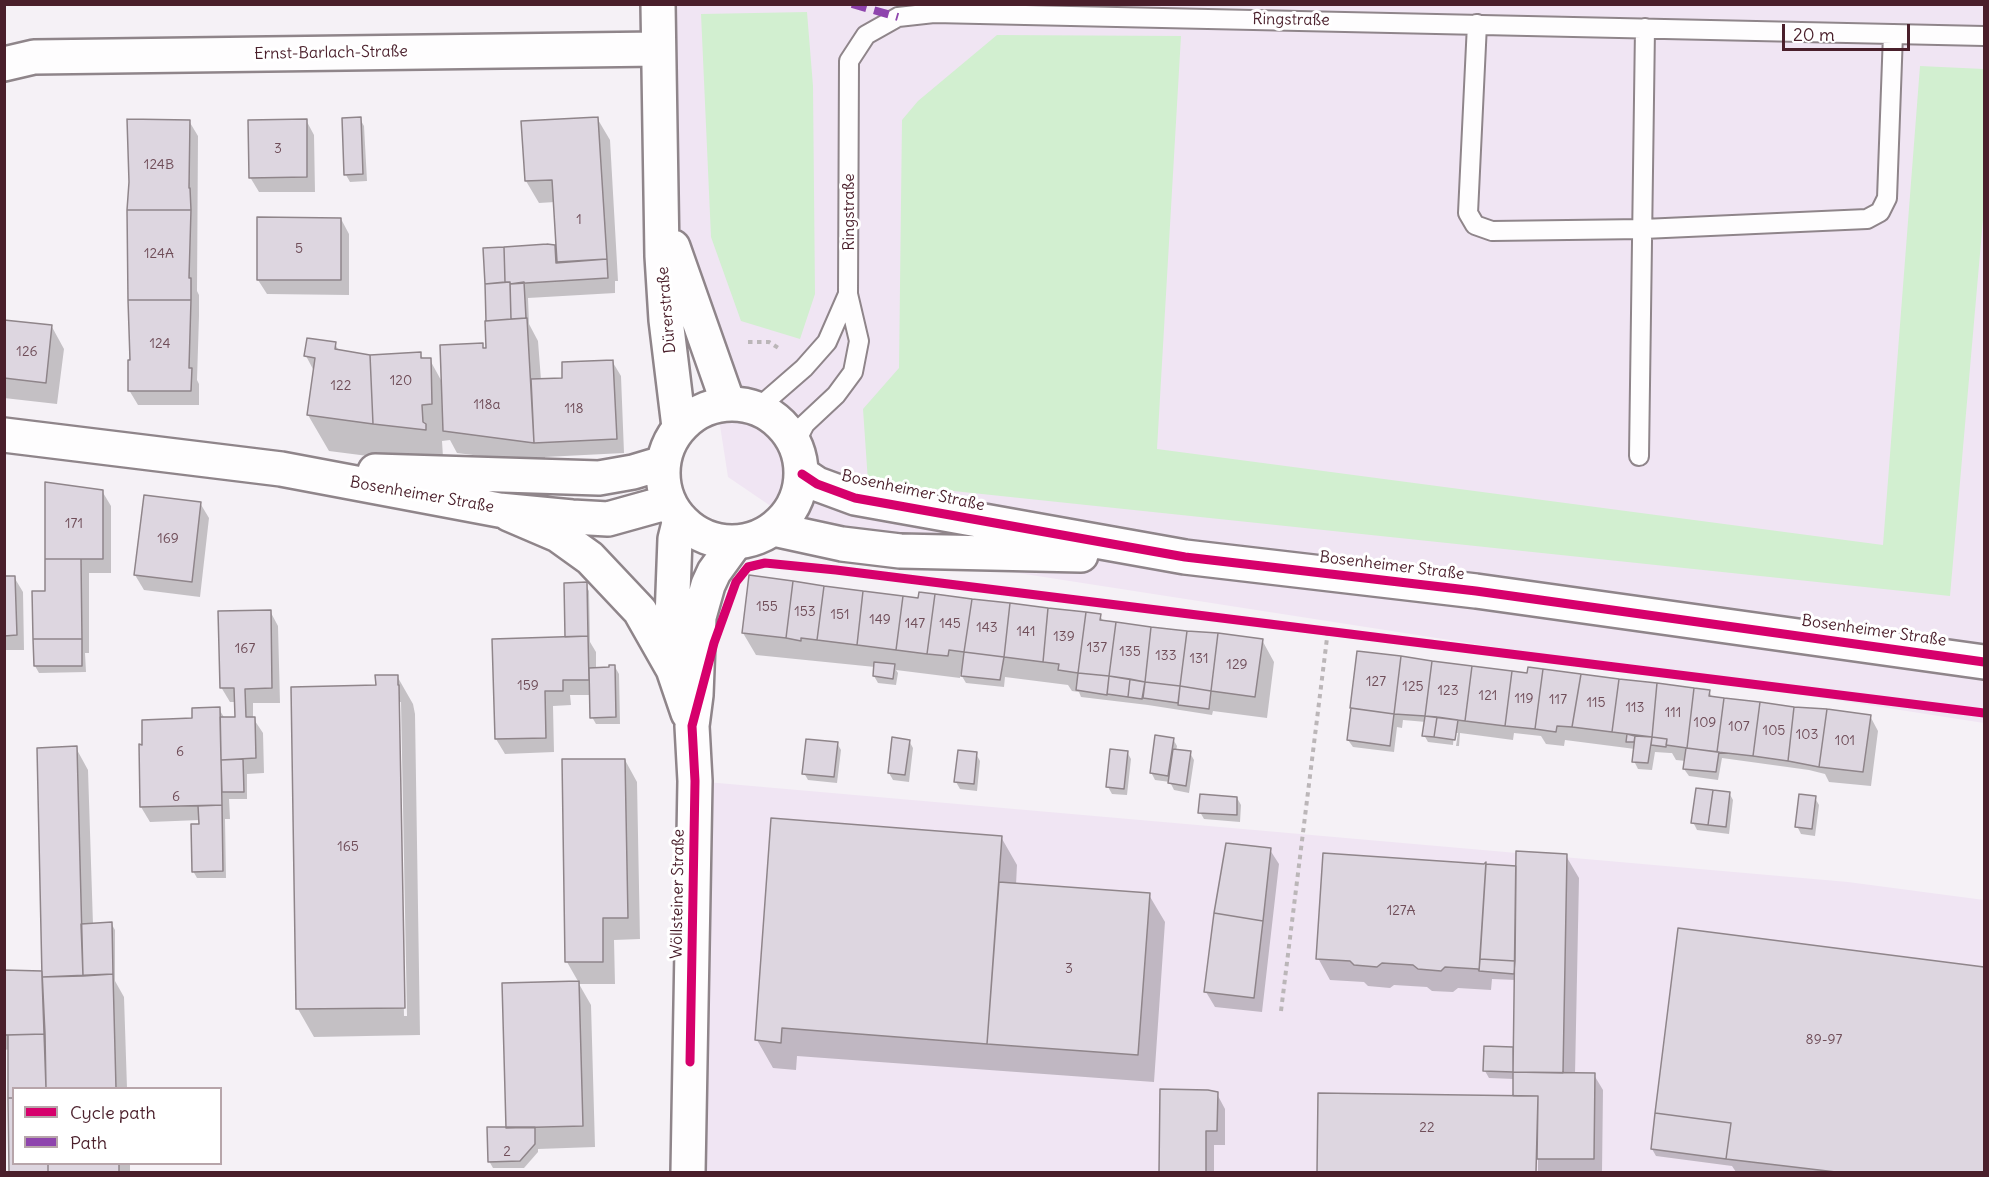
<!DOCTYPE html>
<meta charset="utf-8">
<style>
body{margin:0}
#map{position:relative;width:1989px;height:1177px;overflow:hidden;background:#f5f1f6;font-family:Delius,sans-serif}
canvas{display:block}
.frame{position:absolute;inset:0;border:6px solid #4a1f2b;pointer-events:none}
.legend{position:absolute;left:12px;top:1087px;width:210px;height:78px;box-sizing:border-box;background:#fff;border:2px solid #b7a5aa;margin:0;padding:8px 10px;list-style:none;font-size:18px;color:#4a1f2b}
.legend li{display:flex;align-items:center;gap:12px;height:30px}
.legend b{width:30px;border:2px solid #b7a5aa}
.scale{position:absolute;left:1782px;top:24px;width:128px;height:27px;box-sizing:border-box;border:3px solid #4a1f2b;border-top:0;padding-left:8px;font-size:18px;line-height:21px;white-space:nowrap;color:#4a1f2b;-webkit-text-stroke:4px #fff;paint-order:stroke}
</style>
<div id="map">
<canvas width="1989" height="1177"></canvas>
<div class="frame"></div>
<ul class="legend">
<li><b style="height:8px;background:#d6006c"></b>Cycle path</li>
<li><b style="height:8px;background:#8e44ad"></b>Path</li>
</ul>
<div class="scale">20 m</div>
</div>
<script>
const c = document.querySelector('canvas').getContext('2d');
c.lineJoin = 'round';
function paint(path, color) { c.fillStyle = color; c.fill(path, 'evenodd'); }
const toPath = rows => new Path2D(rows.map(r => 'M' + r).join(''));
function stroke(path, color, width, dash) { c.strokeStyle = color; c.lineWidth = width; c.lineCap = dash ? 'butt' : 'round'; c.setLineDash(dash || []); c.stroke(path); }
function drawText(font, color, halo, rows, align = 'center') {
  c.font = font + ' Delius,sans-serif'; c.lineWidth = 6; c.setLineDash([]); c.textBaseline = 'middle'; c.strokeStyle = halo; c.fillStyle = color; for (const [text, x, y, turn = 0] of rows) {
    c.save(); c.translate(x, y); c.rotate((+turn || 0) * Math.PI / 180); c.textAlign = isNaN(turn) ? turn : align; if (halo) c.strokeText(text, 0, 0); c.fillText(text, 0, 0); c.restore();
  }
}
paint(toPath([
 [658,5,1984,5,1984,723,825,543,728,477,701,303,690,254,664,186],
 [695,781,1848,882,1984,900,1984,1172,688,1172]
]), '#f0e5f3');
paint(toPath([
 [807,12,813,86,815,294,800,339,741,321,711,237,701,14],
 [997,35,1181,36,1157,449,1883,545,1920,66,1984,69,1984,208,1950,596,868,482,863,409,899,368,902,120,918,101]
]), '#d2efd0');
paint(toPath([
 [597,118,610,140,618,281,615,281,615,293,528,298,529,324,538,341,541,380,564,379,612,361,621,376,624,453,545,457,545,464,457,453,450,440,442,441,443,457,446,466,329,451,308,415,314,371,306,356,335,344,339,351,370,356,420,354,424,360,430,360,442,382,482,345,488,354,485,249,555,247,558,252,555,202,539,203,526,181,523,122],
 [360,119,364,126,367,181,350,182,346,175],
 [306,120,314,135,315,192,259,192,250,177],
 [189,121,198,136,197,291,199,295,199,316,197,380,199,384,199,405,138,405,129,390,131,240],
 [341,219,349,234,349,295,267,294,258,280],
 [4,321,52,327,64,349,57,404,4,398],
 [102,491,111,506,111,573,89,573,89,653,85,653,86,672,39,673,35,666,47,592],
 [200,503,209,518,200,597,144,590,135,575],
 [14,577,23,592,24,650,4,650,4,578],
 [585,584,589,591,590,642,596,652,596,668,615,667,619,674,620,724,596,724,592,717,591,695,570,695,571,705,553,706,554,752,505,754,496,739,493,640,567,638],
 [903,597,1100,616,1104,622,1262,640,1274,662,1267,718,1213,711,1212,715,1148,705,1081,697,1079,692,1072,691,1068,685,1005,677,1004,687,966,683,960,673,960,678,896,670,898,673,896,685,878,683,874,676,875,667,756,655,743,633],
 [270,611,278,626,280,703,253,703,253,718,263,733,264,773,247,774,247,799,229,799,230,819,225,819,226,878,197,878,193,871,200,820,150,822,141,807,194,719,219,709,225,719,236,718,236,702,230,702,221,687],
 [1529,675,1709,691,1713,699,1870,716,1878,731,1871,786,1829,782,1825,774,1809,770,1722,758,1718,780,1689,776,1684,769,1686,761,1676,760,1672,753,1670,753,1655,752,1652,770,1638,769,1634,761,1635,749,1565,740,1564,746,1546,744,1541,736,1514,733,1513,740,1460,733,1459,746,1456,746,1458,733,1454,733,1453,745,1428,742,1424,735,1426,722,1403,720,1402,728,1397,727,1394,752,1353,747,1348,740,1353,710],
 [397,676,413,704,415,714,420,1035,314,1037,298,1009,377,687],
 [398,702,401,702,407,1016,404,1016],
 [1173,739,1177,746,1176,751,1190,753,1194,760,1189,793,1174,790,1170,782,1155,780,1151,772],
 [909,741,913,748,909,782,893,780,889,773],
 [837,743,841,750,837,783,808,780,804,773],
 [76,748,88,770,93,925,111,923,115,930,115,981,124,997,127,1088,14,1088,14,1164,130,1164,130,1172,11,1172,10,1049,5,1050,4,1057,4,972,44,977],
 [1127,752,1131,759,1127,795,1112,794,1108,787],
 [976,754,980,761,977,791,960,789,956,782],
 [625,760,637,782,640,939,614,940,615,984,579,984,591,1005,595,1147,538,1149,538,1152,524,1168,493,1168,489,1161,507,1129,579,983,567,962,564,761],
 [1729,793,1733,800,1729,834,1697,830,1693,822],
 [1237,798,1241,805,1240,822,1204,819,1200,812],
 [1815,798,1819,805,1815,836,1801,834,1797,826],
 [1001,837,1017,865,1016,885,1149,895,1165,922,1154,1082,797,1056,796,1070,773,1068,757,1040],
 [1270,850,1279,864,1262,1012,1215,1007,1206,992],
 [1566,856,1579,878,1575,1075,1594,1075,1603,1090,1602,1172,1538,1172,1538,1159,1535,1156,1535,1172,1318,1172,1320,1094,1514,1097,1514,1079,1489,1078,1485,1071,1512,1048,1515,1051,1516,980,1492,979,1491,990,1458,988,1453,992,1432,991,1427,987,1394,985,1390,988,1368,986,1364,982,1330,980,1318,958,1484,866,1515,867],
 [1679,930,1984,968,1984,1172,1736,1172,1732,1166,1656,1156,1652,1149],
 [1161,1090,1217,1094,1225,1109,1225,1145,1214,1145,1214,1172,1160,1172]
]), '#0003');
const building = toPath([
 [361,117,363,174,344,175,342,118,361,117],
 [598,117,607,259,557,262,552,180,525,181,521,121,598,117],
 [127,119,190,120,189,188,190,188,191,210,127,210,129,182,127,119],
 [307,119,307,177,249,178,248,120,307,119],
 [127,210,191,210,189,278,191,278,191,300,128,300,127,210],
 [257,217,341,218,341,280,257,280,257,217],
 [547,244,555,245,556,263,607,259,608,278,510,284,510,282,505,282,504,247,547,244],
 [504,247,505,282,485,284,483,248,504,247],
 [510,282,511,319,486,321,485,284,510,282],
 [524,282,526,318,511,319,510,284,524,282],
 [128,300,191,300,189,368,192,368,191,391,128,391,128,360,130,360,128,300],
 [527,318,534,443,443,431,440,345,483,343,483,348,486,348,485,321,527,318],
 [4,320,52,325,46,383,4,378,4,320],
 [307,338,336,342,335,349,370,355,373,424,307,415,315,358,304,356,307,338],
 [421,352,421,358,431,358,432,404,422,405,423,422,426,424,426,430,373,424,370,355,421,352],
 [613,360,617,439,534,443,531,379,562,378,562,362,613,360],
 [45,482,103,490,103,559,45,559,45,482],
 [144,495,201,502,192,582,134,575,144,495],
 [45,559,81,559,82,639,33,639,32,591,45,591,45,559],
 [749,575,793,581,786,638,742,633,749,575],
 [4,576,15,576,17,635,4,636,4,576],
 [793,581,824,586,817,640,801,638,801,641,786,638,793,581],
 [587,582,588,636,565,637,564,583,587,582],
 [824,586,863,591,857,645,817,640,824,586],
 [863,591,903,596,896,650,857,645,863,591],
 [919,592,935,594,927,654,896,650,903,596,918,598,919,592],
 [935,594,972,599,964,652,949,650,948,656,927,654,935,594],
 [972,599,1010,603,1004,657,964,652,972,599],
 [1010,603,1048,608,1043,662,1004,657,1010,603],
 [1048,608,1086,612,1078,673,1058,670,1059,664,1043,662,1048,608],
 [271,610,272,688,245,689,246,717,255,717,256,758,221,760,220,717,235,717,234,688,220,688,218,611,271,610],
 [1086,612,1101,614,1100,620,1116,622,1109,676,1078,673,1086,612],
 [1116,622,1151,627,1145,682,1109,676,1116,622],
 [1151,627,1187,631,1180,686,1145,682,1151,627],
 [1187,631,1218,633,1211,691,1180,686,1187,631],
 [1218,633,1263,639,1255,697,1211,691,1218,633],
 [588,636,589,680,563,680,563,691,545,691,546,738,495,739,492,639,588,636],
 [33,639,82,639,82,666,34,666,33,639],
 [1357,651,1401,656,1394,714,1350,708,1357,651],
 [964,652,1004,657,1000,680,961,676,964,652],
 [1401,656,1432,661,1425,716,1394,714,1401,656],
 [1432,661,1472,666,1465,721,1425,716,1432,661],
 [874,662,895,664,893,679,873,676,874,662],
 [609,665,615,665,616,717,590,718,589,668,609,667,609,665],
 [1472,666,1512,671,1505,726,1465,721,1472,666],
 [1528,667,1543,669,1535,729,1505,726,1512,671,1527,673,1528,667],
 [1543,669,1581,674,1572,727,1557,726,1556,732,1535,729,1543,669],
 [1078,673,1109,676,1107,695,1076,690,1078,673],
 [1581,674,1619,679,1612,732,1572,727,1581,674],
 [375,675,398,675,398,685,399,685,405,1008,296,1009,291,687,376,685,375,675],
 [1109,676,1130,679,1128,697,1107,694,1109,676],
 [1130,679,1145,682,1142,699,1128,697,1130,679],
 [1619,679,1657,683,1652,737,1612,732,1619,679],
 [1145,682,1180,686,1178,703,1143,698,1145,682],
 [1657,683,1694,688,1687,748,1666,745,1667,739,1652,737,1657,683],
 [1180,686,1211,691,1209,709,1178,705,1180,686],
 [1694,688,1710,690,1709,696,1724,698,1717,752,1687,748,1694,688],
 [1724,698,1760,702,1753,756,1717,752,1724,698],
 [1760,702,1794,707,1788,761,1753,756,1760,702],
 [220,707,222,805,140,807,139,744,142,745,142,720,192,718,192,708,220,707],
 [1794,707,1827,709,1819,767,1788,761,1794,707],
 [1351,708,1394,714,1390,746,1347,740,1351,708],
 [1827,709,1871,715,1863,772,1819,767,1827,709],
 [1425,716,1437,717,1434,737,1422,736,1425,716],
 [1437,717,1458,720,1455,740,1434,737,1437,717],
 [1627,734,1635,736,1634,742,1626,742,1627,734],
 [1155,735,1174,738,1168,776,1150,773,1155,735],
 [1635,736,1652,737,1648,763,1632,762,1635,736],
 [892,737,910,740,905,775,888,773,892,737],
 [1652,737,1667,739,1666,747,1651,745,1652,737],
 [806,739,838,742,834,777,802,774,806,739],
 [77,746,83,976,42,977,37,748,77,746],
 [1686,748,1719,752,1716,772,1683,769,1686,748],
 [1110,749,1128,751,1124,789,1106,787,1110,749],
 [1173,749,1191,751,1186,786,1168,783,1173,749],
 [958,750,977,752,974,784,954,782,958,750],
 [243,759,244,792,222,792,221,760,243,759],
 [562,759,625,759,628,918,603,918,603,962,565,962,562,759],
 [1696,788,1713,790,1708,825,1691,823,1696,788],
 [1713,790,1730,792,1726,827,1708,825,1713,790],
 [1200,794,1237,797,1237,815,1198,813,1200,794],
 [1799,794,1816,796,1812,829,1795,827,1799,794],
 [222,805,223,871,192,872,191,824,199,824,198,806,222,805],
 [771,818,1002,836,987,1044,782,1028,781,1043,755,1040,771,818],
 [1226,843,1271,848,1263,921,1214,913,1226,843],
 [1516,851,1567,854,1563,1073,1513,1072,1516,851],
 [1323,853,1484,864,1486,862,1479,971,1478,969,1445,967,1441,971,1418,969,1413,965,1382,963,1377,967,1354,965,1350,961,1316,959,1323,853],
 [1486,864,1516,866,1515,961,1480,959,1486,864],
 [999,882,1150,893,1138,1055,987,1044,999,882],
 [1214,913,1263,921,1254,998,1204,992,1214,913],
 [112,922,113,974,83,976,81,924,112,922],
 [1678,928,1984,967,1984,1172,1836,1172,1726,1159,1731,1123,1655,1113,1678,928],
 [1480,959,1515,961,1514,974,1479,971,1480,959],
 [4,970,42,971,45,1034,4,1035,4,970],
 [113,974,116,1088,46,1088,42,977,113,974],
 [579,981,583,1126,506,1128,502,983,579,981],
 [45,1034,46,1088,14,1088,14,1098,8,1098,8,1035,45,1034],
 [1484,1046,1513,1047,1513,1072,1483,1071,1484,1046],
 [1513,1072,1595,1073,1594,1159,1537,1159,1538,1096,1513,1096,1513,1072],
 [1160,1089,1208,1090,1218,1092,1217,1131,1206,1131,1206,1172,1159,1172,1160,1089],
 [1318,1093,1538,1096,1536,1172,1317,1172,1318,1093],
 [8,1098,14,1098,14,1164,48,1164,48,1172,9,1172,8,1098],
 [1655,1113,1731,1123,1726,1159,1651,1149,1655,1113],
 [487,1127,535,1127,535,1144,520,1161,488,1162,487,1127],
 [48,1164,119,1164,119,1172,48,1172,48,1164]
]);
paint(building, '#ddd6e0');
stroke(building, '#8f858a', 1.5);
const service = toPath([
 [1477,24,1468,213,1475,225,1492,231,1643,229,1867,219,1880,212,1887,198,1893,34],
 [758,408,804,368,827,342,848,294],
 [795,443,805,424,836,395,853,372,859,341,848,294,849,61,866,35,898,17,934,13,1984,36],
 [1639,456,1645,28]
]);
const minor = toPath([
 [658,4,662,256,666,320,679,427],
 [4,64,34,57,658,49],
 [673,247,728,403],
 [509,514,558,535,590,558,640,611,673,669,688,713],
 [673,664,672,619,675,539,680,519],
 [688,1172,695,781,692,726,696,695,699,617,708,585,714,572,735,543]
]);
const tertiary = toPath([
 '663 473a69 69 0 1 1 138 0a69 69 0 1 1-138 0Z',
 [4,435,281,469,499,510,572,517,608,519,669,502],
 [375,471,599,478,633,472,663,463],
 [802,474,817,484,855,498,1185,557,1476,591,1984,662],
 [773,529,842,544,900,551,1081,555]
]);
stroke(service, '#8f858a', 22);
stroke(minor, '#8f858a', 38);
stroke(tertiary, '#8f858a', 38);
stroke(toPath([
 [748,342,769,342,780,349],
 [1281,1011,1328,630]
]), '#bbb6b8', 4, [4.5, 4.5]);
stroke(service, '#fefdfe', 18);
stroke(minor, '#fefdfe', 33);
stroke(tertiary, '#fefdfe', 33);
stroke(toPath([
 [852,4,898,17]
]), '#8e44ad', 8, [15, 8]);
stroke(toPath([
 [802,474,817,484,855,498,1185,557,1476,591,1984,662],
 [690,1062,695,781,692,726,714,643,736,582,748,567,765,563,836,570,1984,713]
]), '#d6006c', 9);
drawText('14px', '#6f4d58', null, [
 ["3",278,149],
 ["124B",159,165],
 ["1",579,220],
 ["5",299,249],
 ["124A",159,254],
 ["124",160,344],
 ["126",27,352],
 ["120",401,381],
 ["122",341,386],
 ["118a",487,405],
 ["118",574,409],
 ["171",74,524],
 ["169",168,539],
 ["155",767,607],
 ["153",805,612],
 ["151",840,615],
 ["149",880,620],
 ["147",915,624],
 ["145",950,624],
 ["143",987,628],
 ["141",1026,632],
 ["139",1064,637],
 ["137",1097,648],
 ["167",245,649],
 ["135",1130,652],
 ["133",1166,656],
 ["131",1199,659],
 ["129",1237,665],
 ["127",1376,682],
 ["159",528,686],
 ["125",1413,687],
 ["123",1448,691],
 ["121",1488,696],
 ["119",1524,699],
 ["117",1558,700],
 ["115",1596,703],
 ["113",1635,708],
 ["111",1673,713],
 ["109",1705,723],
 ["107",1739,727],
 ["105",1774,731],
 ["103",1807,735],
 ["101",1845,741],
 ["6",180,752],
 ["6",176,797],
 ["165",348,847],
 ["127A",1401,911],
 ["3",1069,969],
 ["89-97",1824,1040],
 ["22",1427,1128],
 ["2",507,1152]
]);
drawText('16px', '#4a1f2b', '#fff', [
 ["Ringstraße",1291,20,1],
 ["Ernst-Barlach-Straße",331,53,-1],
 ["Ringstraße",849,212,-90],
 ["Dürerstraße",667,310,-95],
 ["Bosenheimer Straße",913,491,12],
 ["Bosenheimer Straße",422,495,10],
 ["Bosenheimer Straße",1392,566,7],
 ["Bosenheimer Straße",1874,631,8],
 ["Wöllsteiner Straße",678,894,-89]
]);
</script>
